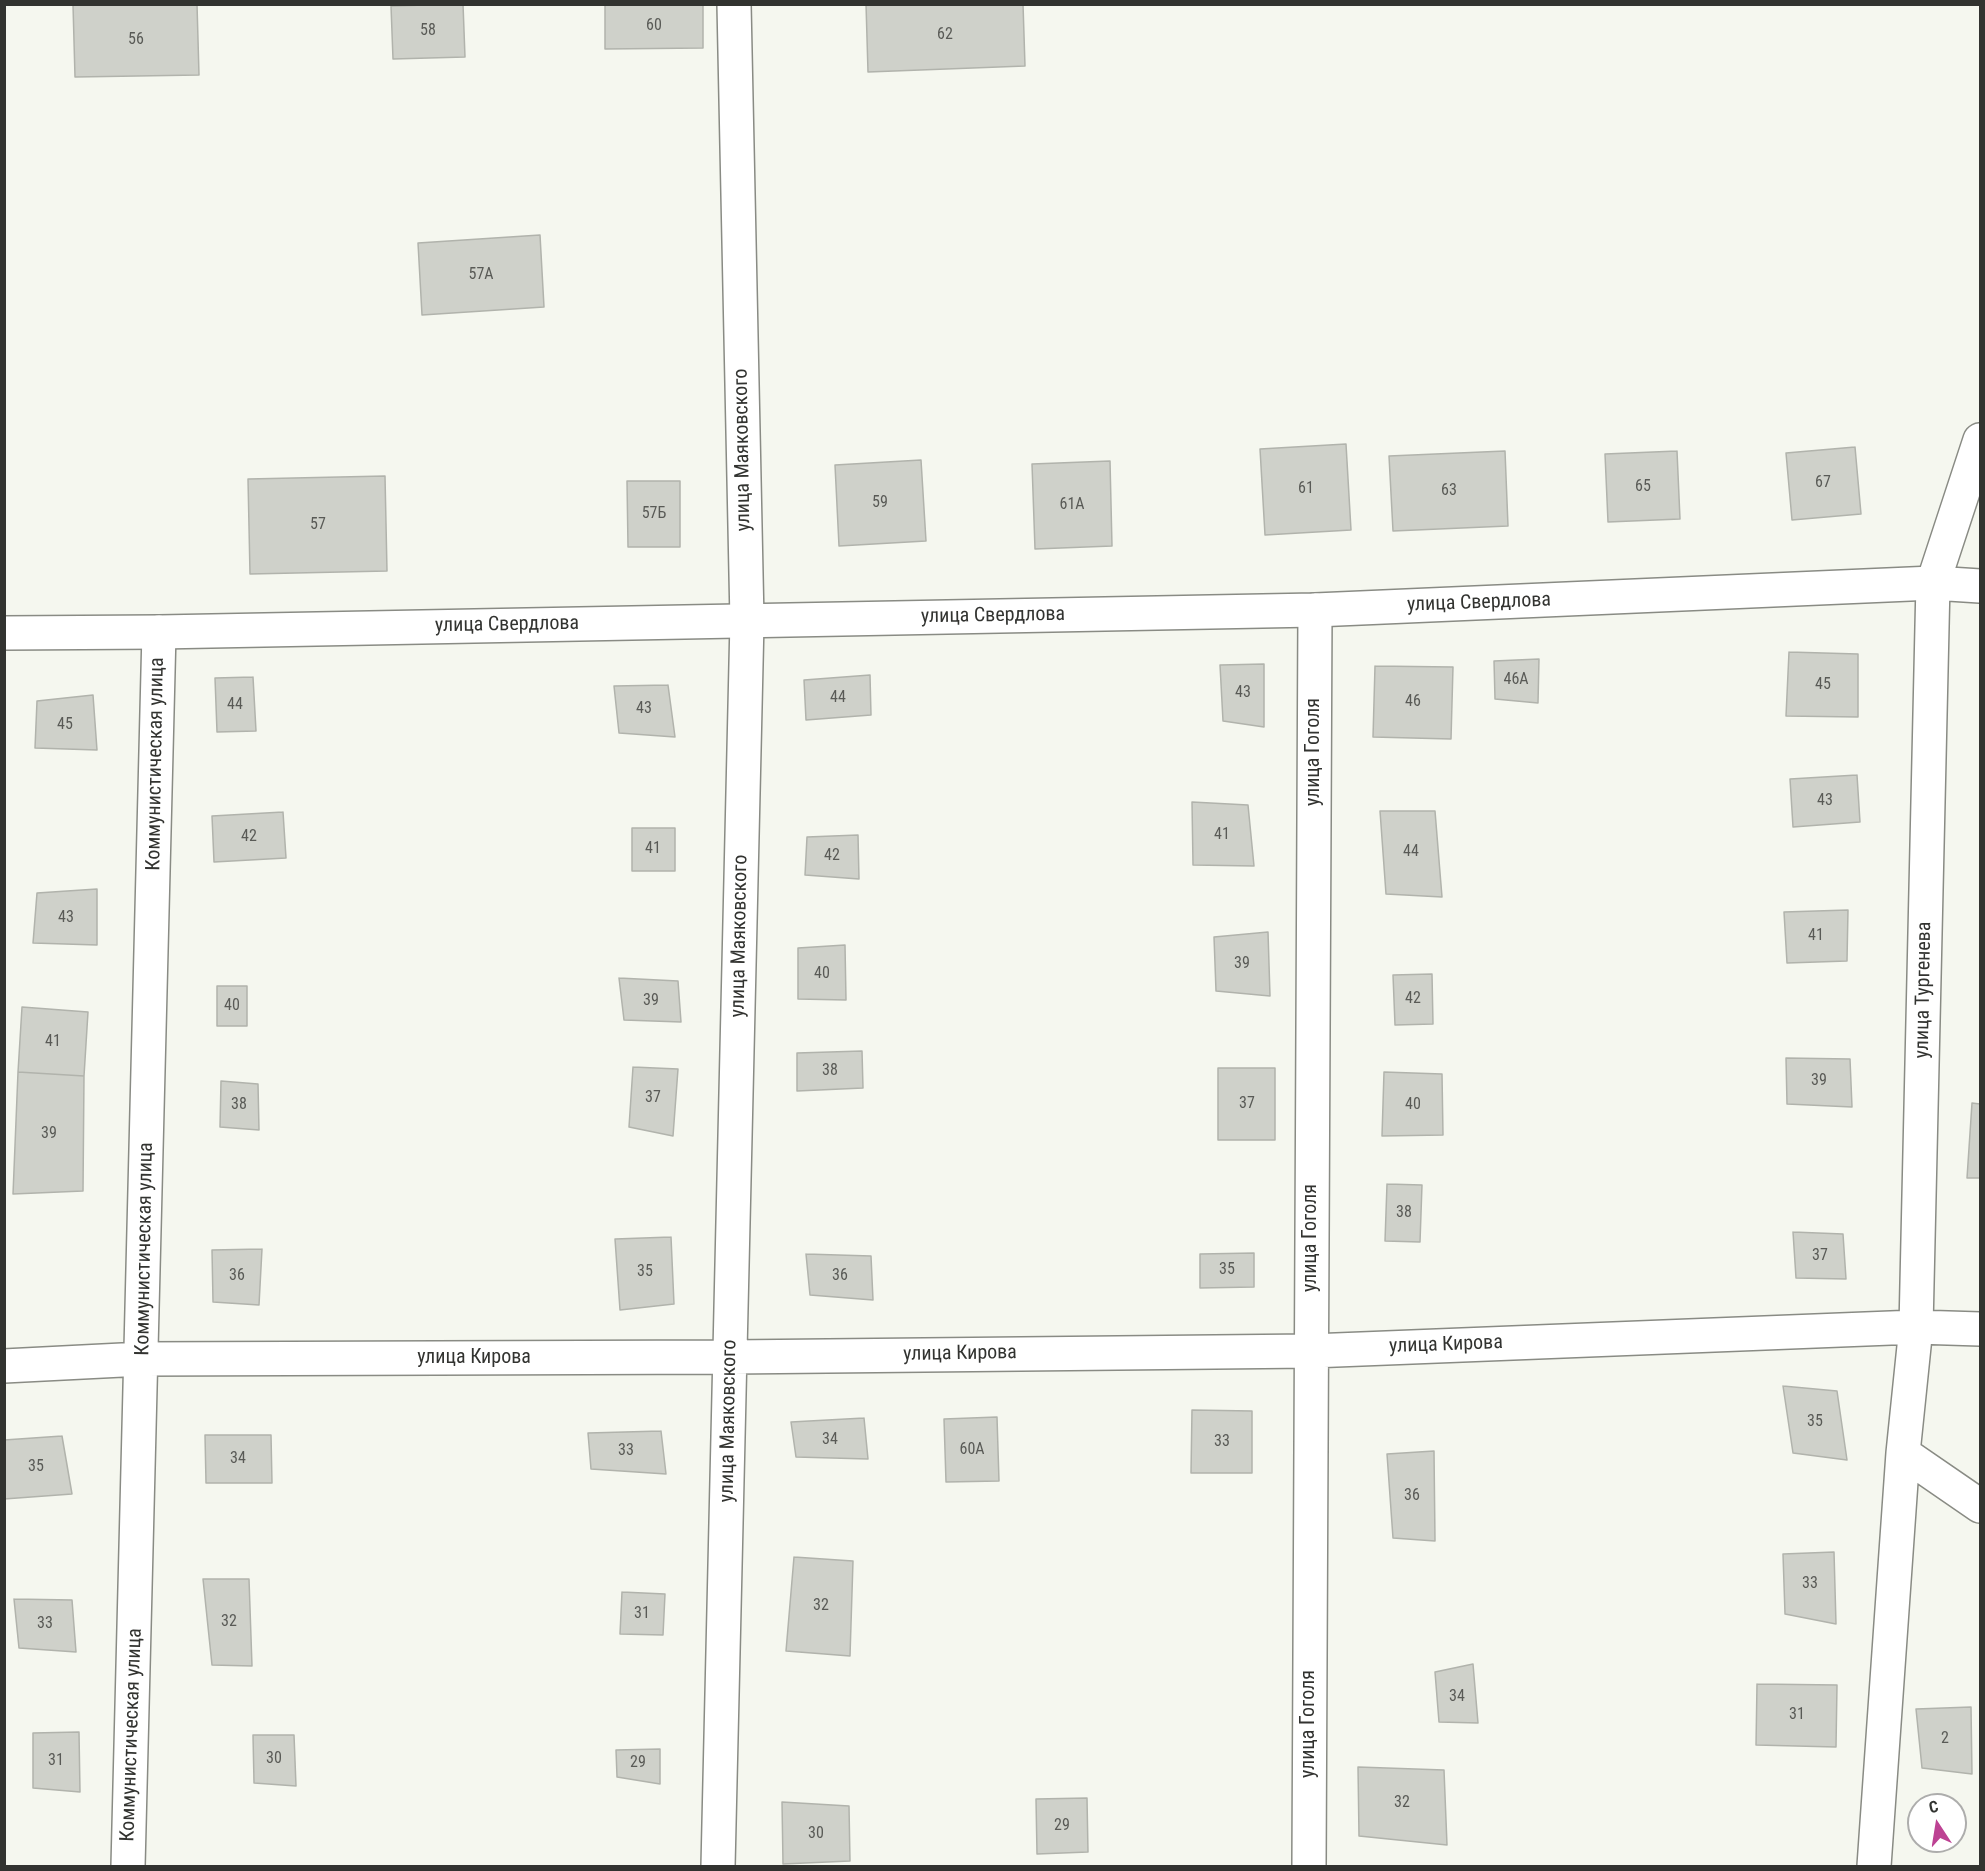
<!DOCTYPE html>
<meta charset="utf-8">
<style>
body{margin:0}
#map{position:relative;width:1985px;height:1871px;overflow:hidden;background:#f5f7ef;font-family:"Roboto Condensed",sans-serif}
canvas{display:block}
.frame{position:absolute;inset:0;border:6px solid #323330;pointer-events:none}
.north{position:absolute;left:1907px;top:1793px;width:60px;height:60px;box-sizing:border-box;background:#fff;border:2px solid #adadac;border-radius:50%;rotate:348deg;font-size:16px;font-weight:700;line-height:24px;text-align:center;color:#323330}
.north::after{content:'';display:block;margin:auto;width:21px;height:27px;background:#bd4293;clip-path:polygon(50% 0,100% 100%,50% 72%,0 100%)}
</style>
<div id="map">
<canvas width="1985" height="1871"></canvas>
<div class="frame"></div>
<div class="north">С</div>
</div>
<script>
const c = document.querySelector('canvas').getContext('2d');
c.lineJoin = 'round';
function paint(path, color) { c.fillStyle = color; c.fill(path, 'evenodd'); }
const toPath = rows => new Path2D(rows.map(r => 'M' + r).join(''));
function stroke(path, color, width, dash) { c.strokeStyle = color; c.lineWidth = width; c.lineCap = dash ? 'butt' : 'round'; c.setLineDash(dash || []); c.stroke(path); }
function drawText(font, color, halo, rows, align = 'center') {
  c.font = font + ' "Roboto Condensed",sans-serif'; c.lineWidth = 4.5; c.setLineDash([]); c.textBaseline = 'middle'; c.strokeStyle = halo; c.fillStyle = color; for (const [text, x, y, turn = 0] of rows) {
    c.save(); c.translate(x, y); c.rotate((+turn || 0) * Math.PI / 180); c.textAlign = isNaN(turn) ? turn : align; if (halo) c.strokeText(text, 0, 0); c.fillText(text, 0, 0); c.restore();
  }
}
const building = toPath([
 [197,4,199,75,75,77,73,5,197,4],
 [463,4,465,57,393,59,391,6,463,4],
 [605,4,703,4,703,48,605,49,605,4],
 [866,4,1023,4,1025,66,868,72,866,4],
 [540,235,544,307,422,315,418,243,540,235],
 [1346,444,1351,530,1265,535,1260,449,1346,444],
 [1855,447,1861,514,1792,520,1786,453,1855,447],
 [1505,451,1508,526,1393,531,1389,456,1505,451],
 [1677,451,1680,519,1608,522,1605,454,1677,451],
 [921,460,926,541,839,546,835,465,921,460],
 [1110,461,1112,546,1035,549,1032,464,1110,461],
 [385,476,387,571,250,574,248,479,385,476],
 [627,481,680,481,680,547,628,547,627,481],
 [1789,652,1858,654,1858,717,1786,716,1789,652],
 [1539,659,1538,703,1495,699,1494,661,1539,659],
 [1264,664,1264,727,1223,721,1220,665,1264,664],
 [1375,666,1453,667,1451,739,1373,737,1375,666],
 [870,675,871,715,806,720,804,680,870,675],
 [253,677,256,731,217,732,215,678,253,677],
 [668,685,675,737,619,733,614,686,668,685],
 [93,695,97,750,35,748,37,701,93,695],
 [1857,775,1860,822,1793,827,1790,779,1857,775],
 [1192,802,1248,805,1254,866,1193,865,1192,802],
 [1380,811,1435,811,1442,897,1386,894,1380,811],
 [283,812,286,858,214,862,212,816,283,812],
 [632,828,675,828,675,871,632,871,632,828],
 [858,835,859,879,805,875,807,837,858,835],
 [97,889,97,945,33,943,37,893,97,889],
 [1848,910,1847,961,1787,963,1784,912,1848,910],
 [1268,932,1270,996,1216,991,1214,937,1268,932],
 [845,945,846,1000,798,999,798,948,845,945],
 [1432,974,1433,1024,1395,1025,1393,975,1432,974],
 [619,978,678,981,681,1022,624,1020,619,978],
 [217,986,247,986,247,1026,217,1026,217,986],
 [22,1007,88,1012,84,1076,18,1072,22,1007],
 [862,1051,863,1088,797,1091,797,1053,862,1051],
 [1786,1058,1850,1059,1852,1107,1787,1104,1786,1058],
 [633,1067,678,1069,673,1136,629,1127,633,1067],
 [1218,1068,1275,1068,1275,1140,1218,1140,1218,1068],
 [18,1072,84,1076,83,1191,13,1194,18,1072],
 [1384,1072,1442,1074,1443,1135,1382,1136,1384,1072],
 [221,1081,258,1084,259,1130,220,1127,221,1081],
 [1972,1103,1980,1104,1980,1178,1967,1178,1972,1103],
 [1387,1184,1422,1185,1420,1242,1385,1241,1387,1184],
 [1793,1232,1843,1234,1846,1279,1796,1278,1793,1232],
 [671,1237,674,1304,620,1310,615,1239,671,1237],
 [262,1249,259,1305,213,1302,212,1250,262,1249],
 [1254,1253,1254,1287,1200,1288,1200,1254,1254,1253],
 [806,1254,871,1256,873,1300,810,1295,806,1254],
 [1783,1386,1837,1391,1847,1460,1793,1453,1783,1386],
 [1192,1410,1252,1411,1252,1473,1191,1473,1192,1410],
 [997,1417,999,1481,946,1482,944,1419,997,1417],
 [864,1418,868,1459,796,1457,791,1422,864,1418],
 [661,1431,666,1474,591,1469,588,1433,661,1431],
 [205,1435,271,1435,272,1483,206,1483,205,1435],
 [62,1436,72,1494,4,1499,4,1440,62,1436],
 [1434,1451,1435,1541,1393,1538,1387,1454,1434,1451],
 [1834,1552,1836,1624,1785,1614,1783,1554,1834,1552],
 [794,1557,853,1561,850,1656,786,1651,794,1557],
 [203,1579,249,1579,252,1666,212,1665,203,1579],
 [622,1592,665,1594,663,1635,620,1634,622,1592],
 [14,1599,72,1600,76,1652,19,1648,14,1599],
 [1473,1664,1478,1723,1439,1722,1435,1672,1473,1664],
 [1757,1684,1837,1685,1836,1747,1756,1745,1757,1684],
 [1971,1707,1972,1774,1922,1768,1916,1709,1971,1707],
 [79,1732,80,1792,33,1788,33,1733,79,1732],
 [253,1735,294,1735,296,1786,254,1783,253,1735],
 [660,1749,660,1784,617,1777,616,1750,660,1749],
 [1358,1767,1444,1770,1447,1845,1359,1836,1358,1767],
 [1087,1798,1088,1852,1037,1854,1036,1799,1087,1798],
 [782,1802,849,1806,850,1861,783,1864,782,1802]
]);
paint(building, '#cfd1ca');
stroke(building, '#b1b3ac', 1.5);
const street = toPath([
 [1980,440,1933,583,1916,1327,1903,1453,1980,1506],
 [1933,583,1980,586],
 [4,1366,142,1359,731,1357,1311,1351,1916,1327,1980,1329],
 [128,1866,159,632],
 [718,1866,747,621,734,4],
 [1309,1866,1315,610],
 [1874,1866,1903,1453]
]);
const secondary = toPath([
 [4,633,159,632,1315,610,1933,583]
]);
stroke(street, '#898b84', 36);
stroke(secondary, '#898b84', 36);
stroke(street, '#fff', 33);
stroke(secondary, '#fff', 33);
drawText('16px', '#595a56', null, [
 ["60",654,26],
 ["58",428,31],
 ["62",945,35],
 ["56",136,40],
 ["57А",481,275],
 ["67",1823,483],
 ["65",1643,487],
 ["61",1306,489],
 ["63",1449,491],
 ["59",880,503],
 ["61А",1072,505],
 ["57Б",654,514],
 ["57",318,525],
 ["46А",1516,680],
 ["45",1823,685],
 ["43",1243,693],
 ["44",838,698],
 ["46",1413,702],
 ["44",235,705],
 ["43",644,709],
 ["45",65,725],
 ["43",1825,801],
 ["41",1222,835],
 ["42",249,837],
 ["41",653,849],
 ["44",1411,852],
 ["42",832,856],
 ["43",66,918],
 ["41",1816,936],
 ["39",1242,964],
 ["40",822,974],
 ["42",1413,999],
 ["39",651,1001],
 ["40",232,1006],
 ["41",53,1042],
 ["38",830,1071],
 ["39",1819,1081],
 ["37",653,1098],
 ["37",1247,1104],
 ["38",239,1105],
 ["40",1413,1105],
 ["39",49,1134],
 ["38",1404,1213],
 ["37",1820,1256],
 ["35",1227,1270],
 ["35",645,1272],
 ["36",237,1276],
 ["36",840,1276],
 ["35",1815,1422],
 ["34",830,1440],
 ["33",1222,1442],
 ["60А",972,1450],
 ["33",626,1451],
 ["34",238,1459],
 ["35",36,1467],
 ["36",1412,1496],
 ["33",1810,1584],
 ["32",821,1606],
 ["31",642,1614],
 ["32",229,1622],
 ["33",45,1624],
 ["34",1457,1697],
 ["31",1797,1715],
 ["2",1945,1739],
 ["30",274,1759],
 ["31",56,1761],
 ["29",638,1763],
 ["32",1402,1803],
 ["29",1062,1826],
 ["30",816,1834]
]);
drawText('20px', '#323330', '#fff', [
 ["улица Маяковского",743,450,-91],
 ["улица Свердлова",1479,603,-2],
 ["улица Свердлова",993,616,-1],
 ["улица Свердлова",507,625,-1],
 ["улица Гоголя",1314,752,-90],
 ["Коммунистическая улица",156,764,-89],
 ["улица Маяковского",740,936,-89],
 ["улица Тургенева",1924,990,-89],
 ["улица Гоголя",1311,1238,-90],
 ["Коммунистическая улица",145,1249,-89],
 ["улица Кирова",1446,1345,-2],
 ["улица Кирова",960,1354,-1],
 ["улица Кирова",474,1358],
 ["улица Маяковского",729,1421,-89],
 ["улица Гоголя",1309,1724,-90],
 ["Коммунистическая улица",132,1735,-88]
]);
</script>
